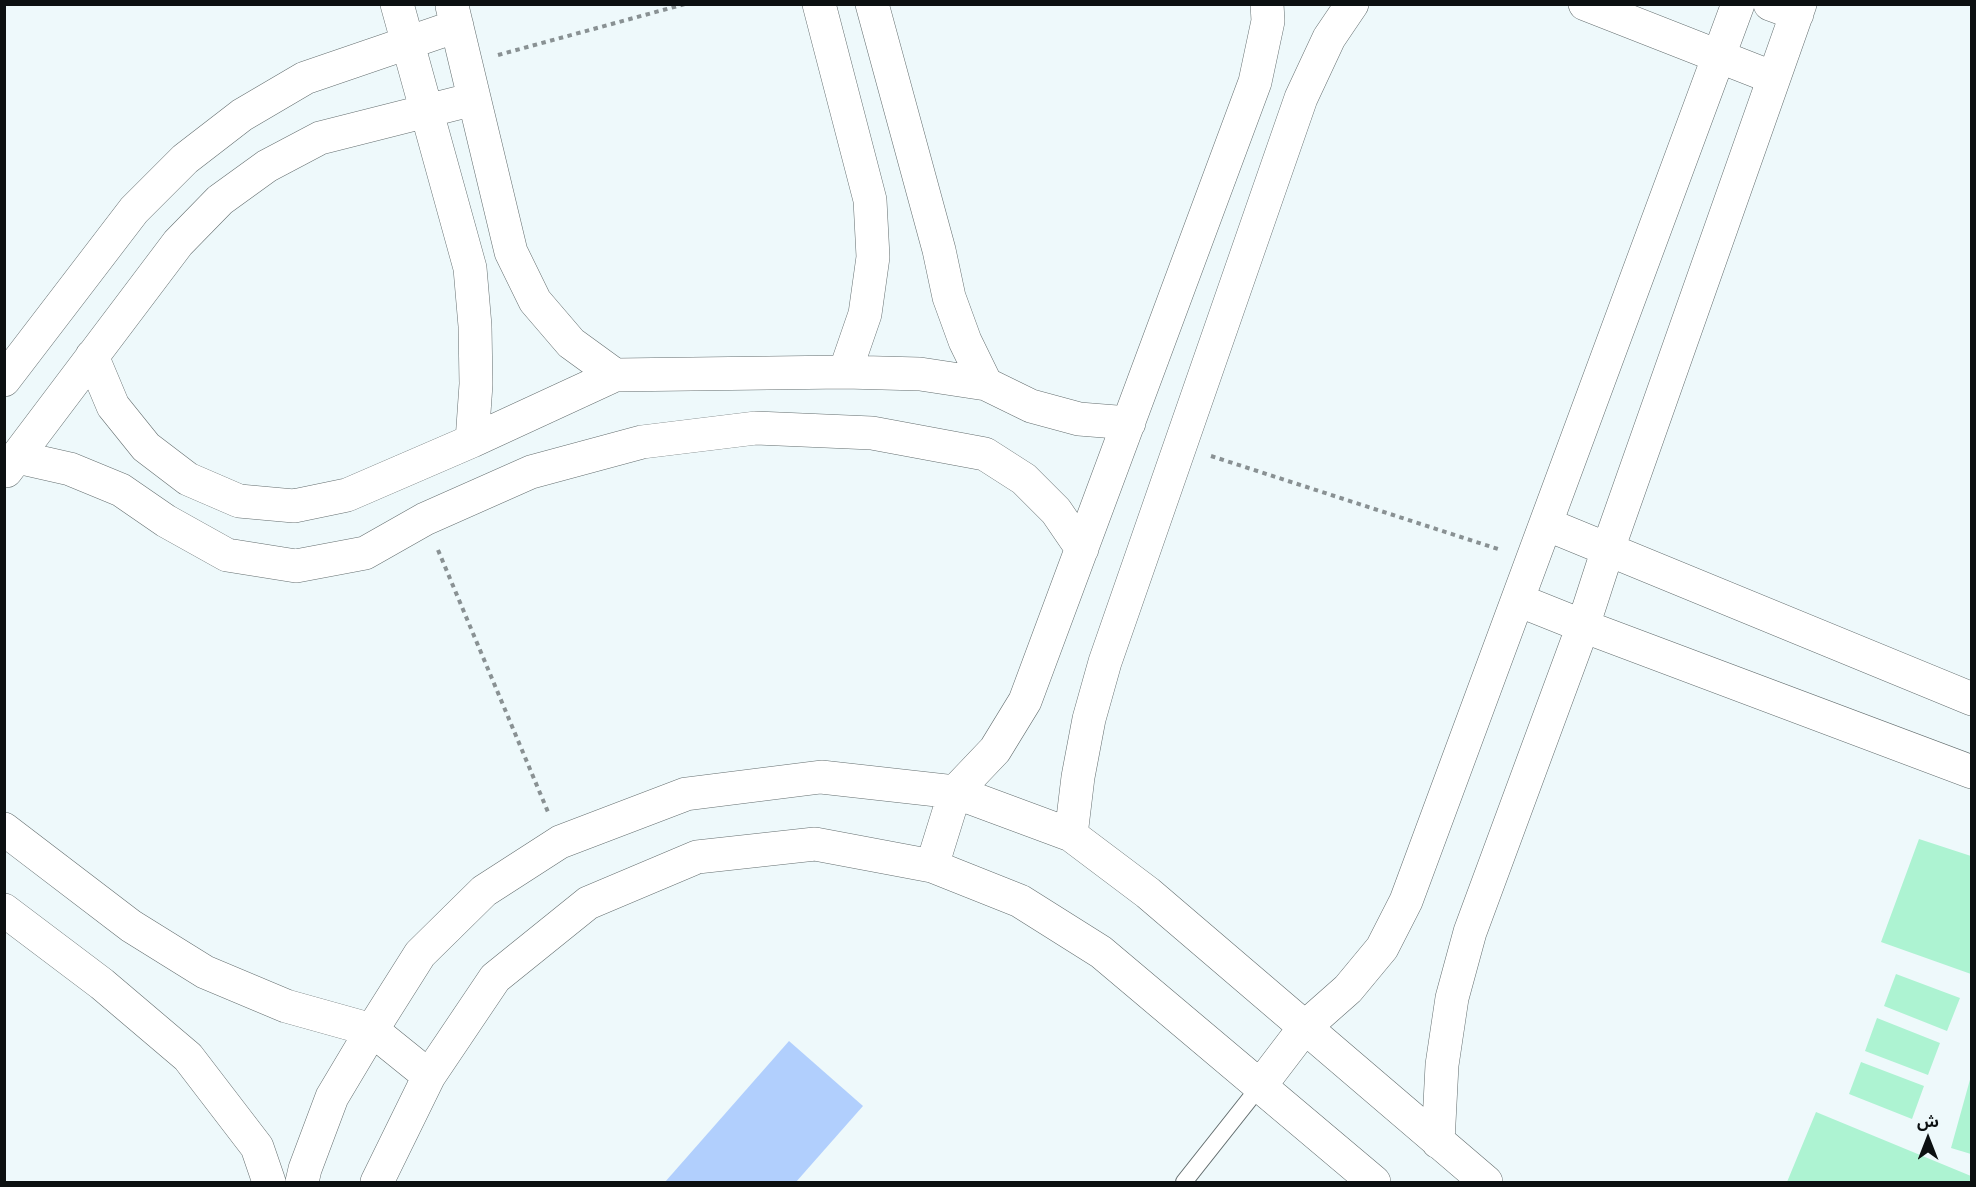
<!DOCTYPE html>
<meta charset="utf-8">
<style>
body{margin:0}
#map{position:relative;width:1976px;height:1187px;overflow:hidden;background:#eef9fb;font-family:Inter,"Noto Sans Arabic",sans-serif}
canvas{display:block}
.frame{position:absolute;inset:0;border:6px solid #0c1011;pointer-events:none}
.north{position:absolute;left:1898px;top:1109px;width:60px;height:60px;-webkit-text-stroke:4px #eef9fb;paint-order:stroke;rotate:0deg;font-size:16px;font-weight:700;line-height:24px;text-align:center;color:#0c1011}
.north::after{content:'';display:block;margin:auto;width:21px;height:27px;background:#0c1011;clip-path:polygon(50% 0,100% 100%,50% 72%,0 100%)}
</style>
<div id="map">
<canvas width="1976" height="1187"></canvas>
<div class="frame"></div>
<div class="north">ش</div>
</div>
<script>
const c = document.querySelector('canvas').getContext('2d');
c.lineJoin = 'round';
function paint(path, color) { c.fillStyle = color; c.fill(path, 'evenodd'); }
const toPath = rows => new Path2D(rows.map(r => 'M' + r).join(''));
function stroke(path, color, width, dash) { c.strokeStyle = color; c.lineWidth = width; c.lineCap = dash ? 'butt' : 'round'; c.setLineDash(dash || []); c.stroke(path); }
paint(toPath([
 [1919,839,1971,856,1971,974,1881,942],
 [1896,974,1960,998,1947,1031,1884,1006],
 [1877,1018,1940,1043,1928,1075,1865,1051],
 [1861,1062,1924,1086,1912,1119,1849,1094],
 [1971,1076,1972,1154,1971,1154,1951,1148],
 [1816,1112,1971,1176,1971,1182,1787,1182]
]), '#adf3d2');
paint(toPath([
 [789,1041,863,1106,796,1182,665,1182]
]), '#b1cffd');
const lane = toPath([
 [1184,1182,1260,1086]
]);
const street = toPath([
 [397,4,470,268,475,326,476,384,472,441],
 [819,4,870,200,873,257,865,314,845,372],
 [872,4,939,250,949,297,965,341,986,384],
 [1585,4,1774,78],
 [1770,4,1797,14],
 [452,6,511,252,535,301,571,343,615,375],
 [92,356,113,406,146,447,188,479,239,501,294,506,347,495,472,441,615,375,845,372,920,374,986,384,1031,406,1079,419,1129,423],
 [4,380,134,210,185,159,242,115,305,78,457,26],
 [17,457,70,469,121,490,166,521,227,555,296,566,365,553,425,519,531,472,642,442,756,428,872,433,985,454,1024,479,1056,511,1082,549],
 [6,471,178,243,220,200,267,166,320,138,474,99],
 [1546,524,1972,699],
 [1518,600,1583,626,1972,772],
 [4,829,131,926,205,972,286,1006,372,1030,429,1076],
 [1071,835,1078,777,1089,719,1105,662,1301,98,1329,38,1352,4],
 [932,866,955,792,995,750,1025,701,1255,82,1268,21,1267,4],
 [4,910,102,984,188,1057,257,1147,269,1182],
 [1260,1086,1305,1027,1348,989,1382,948,1406,901,1738,4],
 [1438,1142,1442,1065,1452,998,1470,932,1583,626,1608,549,1800,4],
 [302,1182,305,1169,332,1097,372,1030,420,954,484,891,560,842,686,794,821,777,955,792,1071,835,1148,893,1486,1182],
 [377,1182,429,1076,495,978,588,903,697,857,815,844,932,866,1020,901,1101,952,1374,1182]
]);
stroke(lane, '#646e6f', 18);
stroke(street, '#646e6f', 34);
stroke(toPath([
 [498,55,685,4],
 [1211,456,1501,550],
 [438,550,548,812]
]), '#899193', 4, [4.5, 4.5]);
stroke(lane, '#fff', 16);
stroke(street, '#fff', 33);
</script>
